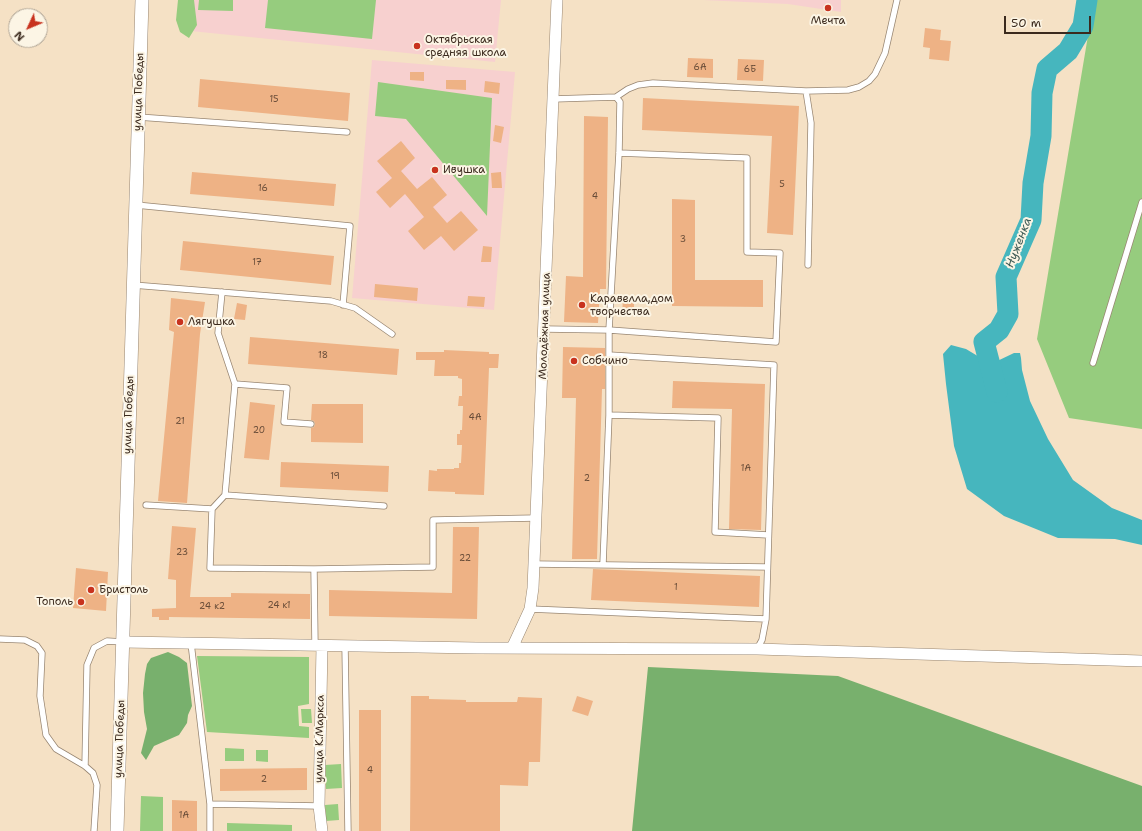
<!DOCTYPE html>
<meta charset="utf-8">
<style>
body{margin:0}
#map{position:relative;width:1142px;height:831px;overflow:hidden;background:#f5e1c5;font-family:"Shantell Sans",sans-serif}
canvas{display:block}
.north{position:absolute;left:8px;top:8px;width:40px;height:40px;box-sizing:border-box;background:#fcf5e5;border:1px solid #afa495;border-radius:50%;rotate:226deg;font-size:11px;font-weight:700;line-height:16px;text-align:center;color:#3b2a1e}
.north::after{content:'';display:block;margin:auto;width:14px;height:18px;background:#c8321e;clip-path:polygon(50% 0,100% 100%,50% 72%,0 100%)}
.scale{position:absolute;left:1004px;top:16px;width:87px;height:18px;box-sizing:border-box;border:2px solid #3b2a1e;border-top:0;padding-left:5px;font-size:12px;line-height:14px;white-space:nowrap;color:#3b2a1e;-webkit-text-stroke:3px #fcf5e5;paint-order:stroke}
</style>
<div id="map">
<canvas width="1142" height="831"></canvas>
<div class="north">N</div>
<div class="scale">50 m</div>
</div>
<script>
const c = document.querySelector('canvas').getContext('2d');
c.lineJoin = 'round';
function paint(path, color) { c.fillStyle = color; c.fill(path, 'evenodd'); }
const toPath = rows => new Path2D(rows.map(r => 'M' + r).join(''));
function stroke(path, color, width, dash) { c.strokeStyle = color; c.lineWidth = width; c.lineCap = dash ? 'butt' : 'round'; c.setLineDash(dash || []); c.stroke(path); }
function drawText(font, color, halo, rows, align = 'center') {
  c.font = font + ' "Shantell Sans",sans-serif'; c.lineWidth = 4; c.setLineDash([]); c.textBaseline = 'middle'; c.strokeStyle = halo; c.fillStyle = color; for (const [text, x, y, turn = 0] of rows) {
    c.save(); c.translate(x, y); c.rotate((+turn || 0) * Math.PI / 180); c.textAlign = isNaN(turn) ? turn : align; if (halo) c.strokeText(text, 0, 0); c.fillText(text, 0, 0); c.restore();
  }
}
paint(toPath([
 [184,0,501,0,495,62,181,30],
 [703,0,841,0,841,12,788,4],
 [372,60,515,72,494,310,352,298]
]), '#f7d0cf');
paint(toPath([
 [178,0,194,0,197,25,189,38,180,32,176,20],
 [199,0,233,0,233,11,198,10],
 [268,0,376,0,372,39,265,28],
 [1094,0,1142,0,1142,429,1069,418,1037,339],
 [378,82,492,98,487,216,406,119,375,116],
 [197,656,309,657,309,704,298,706,299,726,309,727,309,738,207,732],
 [301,709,311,709,312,723,302,723],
 [225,748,244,749,244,761,225,761],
 [256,750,268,750,268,762,256,761],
 [341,764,342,788,326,789,325,765],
 [141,796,163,797,163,831,140,831],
 [338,804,339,820,326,821,325,805],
 [227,823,292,825,292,831,227,831]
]), '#96cc7e');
paint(toPath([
 [168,652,179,657,187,663,192,706,188,715,187,723,179,735,154,746,146,760,141,753,147,729,144,712,143,693,145,674,147,664,151,658],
 [648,667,838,676,1142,786,1142,831,632,831]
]), '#78b06d');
paint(toPath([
 [951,345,966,349,991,364,1014,353,1020,353,1021,358,1022,370,1030,401,1048,439,1073,480,1112,508,1142,520,1142,545,1115,539,1058,538,1004,516,967,489,954,446,946,384,943,354]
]), '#46b6be');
stroke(toPath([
 [997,392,984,342,999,330,1008,314,1006,277,1031,220,1033,183,1041,136,1042,93,1047,69,1068,51,1083,26,1087,0]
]), '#46b6be', 21);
paint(toPath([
 [925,28,941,30,940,40,951,41,949,61,929,59,930,48,923,47],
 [688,58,713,59,713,78,687,77],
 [738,59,764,60,763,81,737,80],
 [410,72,424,72,424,81,410,80],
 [200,79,350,93,348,121,198,107],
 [446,80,466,80,466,90,446,89],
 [485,81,500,83,499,94,484,92],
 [643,98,799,106,793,235,767,233,772,136,642,130],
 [584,116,608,117,606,289,600,289,598,323,564,322,566,276,583,277],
 [495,125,504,127,501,143,493,141],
 [401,141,415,158,401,171,417,189,432,177,447,195,433,207,447,223,461,211,478,230,454,251,441,236,424,250,408,231,424,217,405,194,390,208,376,192,392,178,377,161],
 [192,172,336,184,334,206,190,194],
 [501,172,502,188,492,188,491,173],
 [672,199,695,200,695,280,763,280,763,307,672,306],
 [183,241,334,256,331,285,180,270],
 [483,246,492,247,491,262,481,262],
 [375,284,418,288,417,301,374,297],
 [468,296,485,297,484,307,467,306],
 [171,298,205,302,200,334,187,503,158,501,174,332,169,330],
 [623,298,634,298,634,316,622,316],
 [237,303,247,305,245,320,234,319],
 [250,337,399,349,397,375,248,364],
 [563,347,605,348,605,389,602,389,597,559,572,559,576,398,562,398],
 [444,350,489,352,489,354,499,354,498,368,489,368,484,495,455,494,455,492,428,491,429,470,437,471,437,469,454,469,454,468,459,468,459,463,461,463,462,445,457,445,457,434,460,434,460,430,462,430,463,406,458,406,459,396,462,396,462,379,458,378,458,376,434,376,435,360,416,360,416,352,444,352],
 [673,381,765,384,761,530,729,529,732,409,672,408],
 [250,402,275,405,269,460,244,458],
 [312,404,363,404,363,443,311,442,311,428,314,427,315,424,314,421,311,420],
 [281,462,389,466,388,492,280,487],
 [172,526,196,528,190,597,231,597,231,593,310,594,310,619,169,617,169,620,159,620,159,617,152,617,152,609,176,608,176,580,168,579],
 [453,527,479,527,477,619,329,616,329,590,452,593],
 [76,568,108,572,106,611,73,608],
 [593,569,760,576,759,607,591,600],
 [411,696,429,696,429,699,466,700,466,702,517,702,518,697,542,698,540,762,529,762,528,786,500,785,500,831,410,831],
 [577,696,593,701,588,716,572,711],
 [359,710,381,710,381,831,359,831],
 [307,768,307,790,220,791,220,769],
 [172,800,197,801,197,831,172,831]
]), '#eeb285');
const service = toPath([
 [806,91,811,123,808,265],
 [616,97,628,89,638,85,653,83,806,91,848,90,859,87,869,81,875,74,885,53,897,0],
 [553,99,616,97,620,102,619,153,609,330,609,415,603,564],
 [138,117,347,132],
 [136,205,350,226,343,305],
 [133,285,331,301,355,308,392,334],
 [545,329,609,330,776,342,780,253,747,252,747,158,619,153],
 [609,355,774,365,766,619,762,640,757,649],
 [1093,363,1142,202],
 [235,384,287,388,284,422,311,424],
 [609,415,718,418,715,532,768,535],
 [225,495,384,506],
 [146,505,212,509,210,568,314,569],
 [212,509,225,495,235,384,218,333,222,292],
 [534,564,767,567],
 [530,609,766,619],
 [0,639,25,640,37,646,42,653,40,696,46,735,56,749,85,766,93,773,97,785,94,831],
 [191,643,210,804,210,831],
 [315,645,314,569,433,567,433,520,536,518],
 [345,646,348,831],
 [85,766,87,665,94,648,107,641,123,642],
 [210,804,319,806]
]);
const minor = toPath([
 [123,642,477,648,757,649,1142,661],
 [512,648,530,609,533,588,557,0],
 [322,831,319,806,322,646]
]);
const tertiary = toPath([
 [117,831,142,0]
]);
stroke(service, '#988672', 7);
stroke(minor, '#988672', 12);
stroke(tertiary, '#988672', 14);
stroke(service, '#fff', 5.5);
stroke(minor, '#fff', 11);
stroke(tertiary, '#fff', 13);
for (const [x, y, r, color] of [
 [828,8,4,"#c8321e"],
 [417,46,4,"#c8321e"],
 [435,170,4,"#c8321e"],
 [582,305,4,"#c8321e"],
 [180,322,4,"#c8321e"],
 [574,361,4,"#c8321e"],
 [91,590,4,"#c8321e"],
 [81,602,4,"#c8321e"]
]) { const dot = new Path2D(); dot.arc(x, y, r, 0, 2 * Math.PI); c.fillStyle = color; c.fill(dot); stroke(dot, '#fcf5e5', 1.5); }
drawText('9px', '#684c38', null, [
 ["6А",700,68],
 ["6Б",750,70],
 ["15",274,100],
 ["5",782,185],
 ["16",263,189],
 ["4",595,197],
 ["3",683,240],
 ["17",257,263],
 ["18",323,356],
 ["4А",475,418],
 ["21",180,422],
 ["20",259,431],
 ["1А",746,469],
 ["19",335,477],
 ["2",587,479],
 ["23",182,553],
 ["22",465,559],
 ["1",676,588],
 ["24 к1",279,606],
 ["24 к2",212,607],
 ["4",370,771],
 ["2",264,780],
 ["1А",184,816]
]);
drawText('11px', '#3b2a1e', '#fcf5e5', [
 ["Мечта",828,21,"center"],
 ["Октябрьская",425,40],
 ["средняя школа",425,53],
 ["Ивушка",443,170],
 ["Каравелла,дом",590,299],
 ["творчества",590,312],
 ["Лягушка",188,322],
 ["Собчино",582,361],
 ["Бристоль",99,590],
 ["Тополь",73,602,"right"]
], 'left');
drawText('11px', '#3b2a1e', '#fcf5e5', [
 ["улица Победы",139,92,-88],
 ["Молодёжная улица",545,326,-88],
 ["улица Победы",129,415,-88],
 ["улица Победы",120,739,-88],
 ["улица К.Маркса",320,739,-89]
]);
drawText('italic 12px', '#3f5b56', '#fcf5e5', [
 ["Нуженка",1019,243,-69]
]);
</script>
